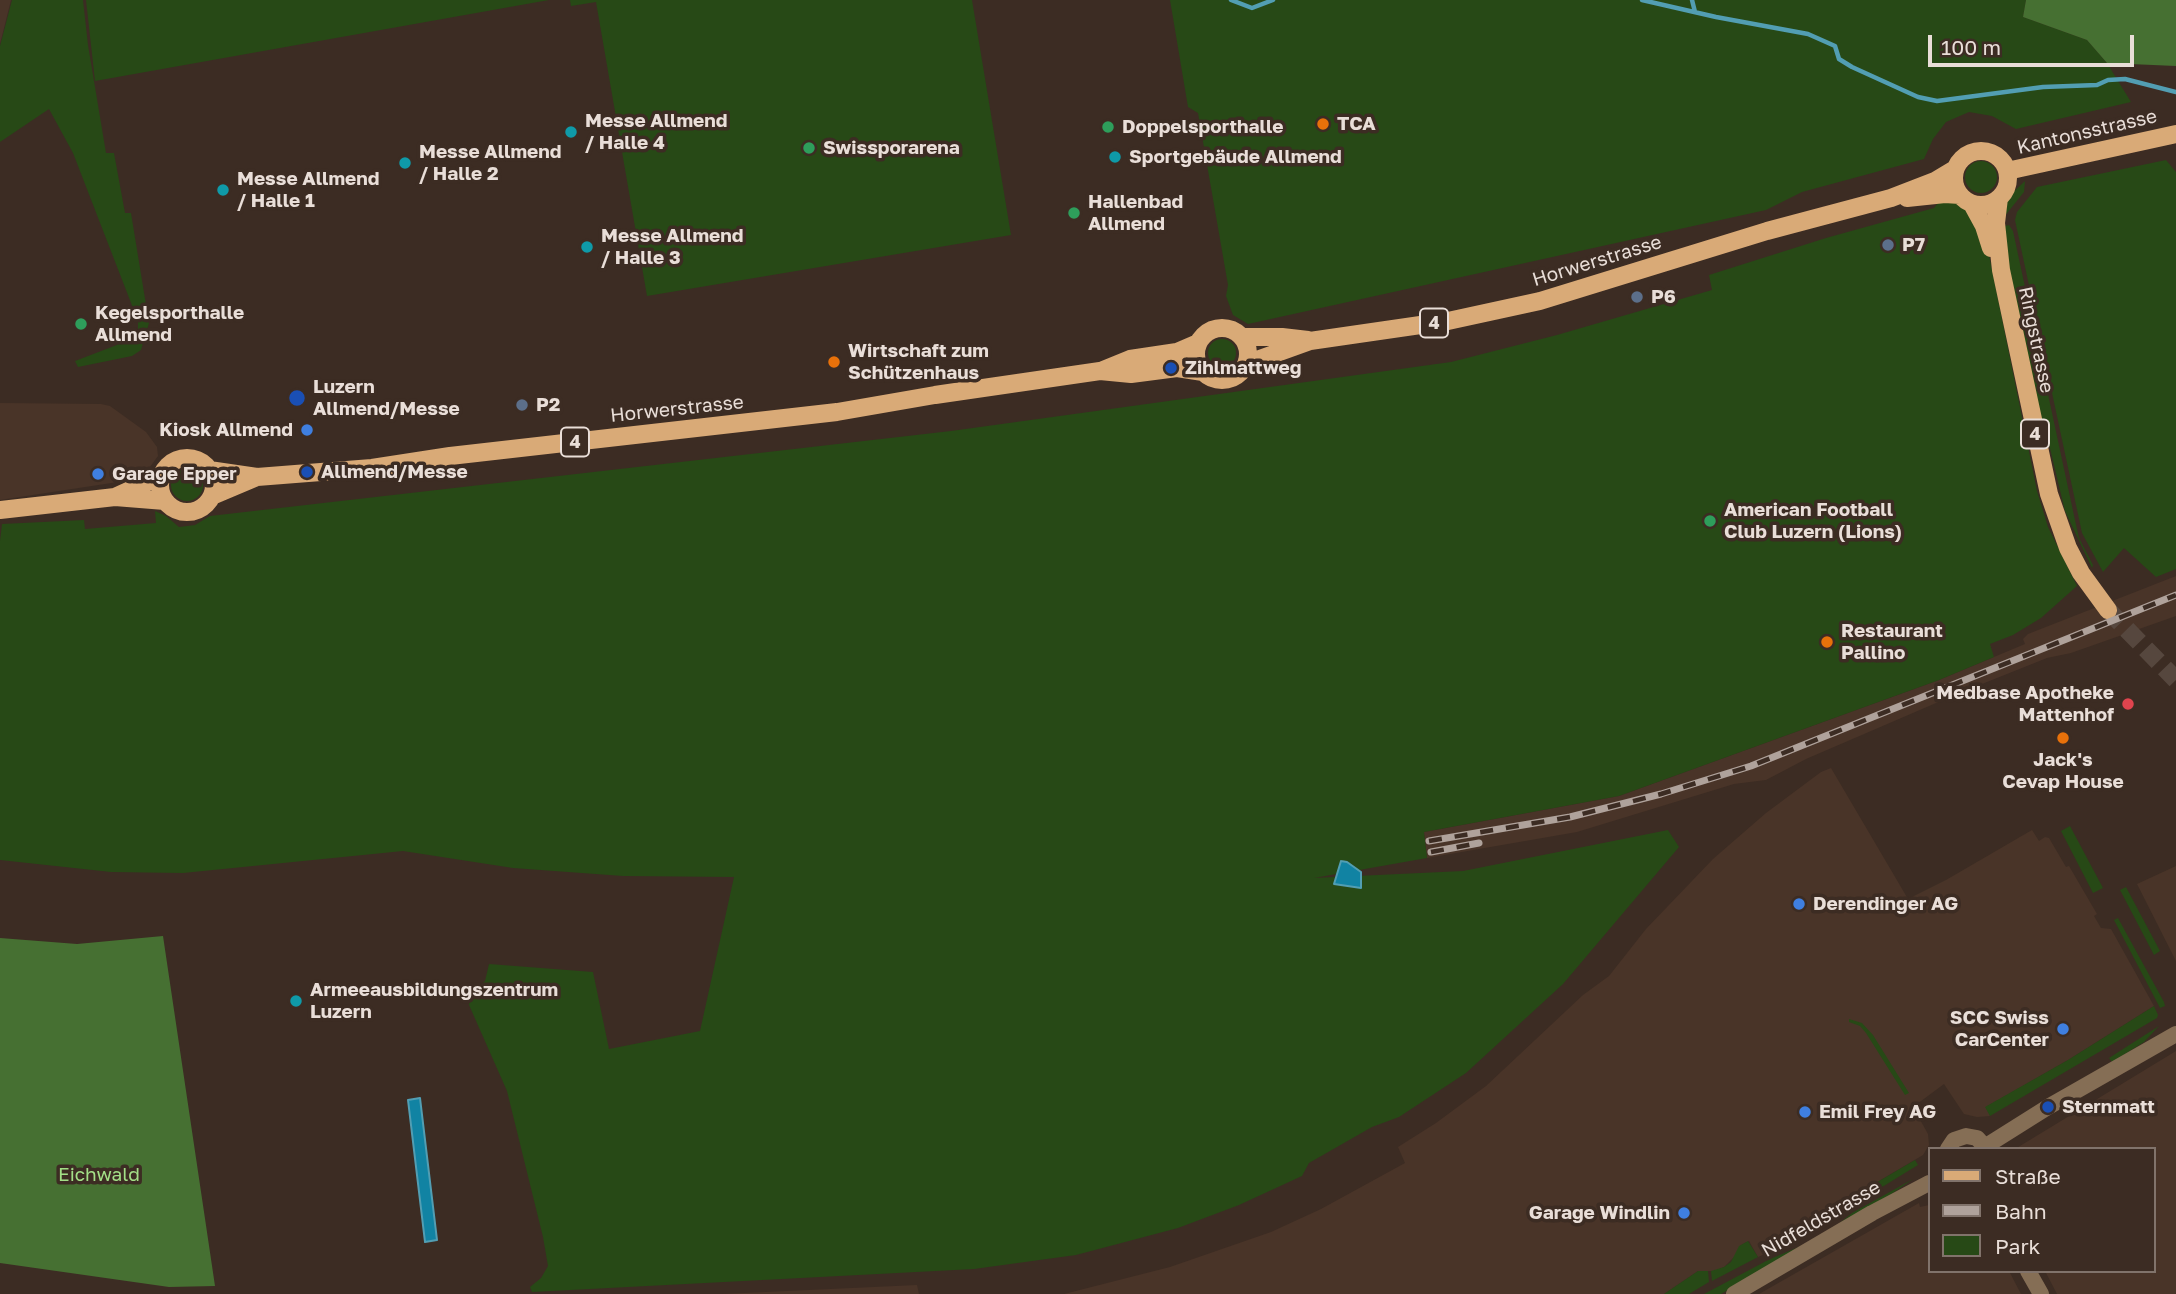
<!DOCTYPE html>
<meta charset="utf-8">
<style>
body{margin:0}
#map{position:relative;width:2176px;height:1294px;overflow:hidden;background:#3c2c23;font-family:"Golos Text",sans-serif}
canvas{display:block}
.legend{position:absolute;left:1928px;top:1147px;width:228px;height:126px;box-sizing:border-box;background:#3c2c23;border:2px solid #81736b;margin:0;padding:9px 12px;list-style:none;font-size:21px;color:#e9ded8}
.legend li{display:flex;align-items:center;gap:14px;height:35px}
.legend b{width:35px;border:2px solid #81736b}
.scale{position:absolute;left:1928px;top:35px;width:206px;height:32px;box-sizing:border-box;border:4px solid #e9ded8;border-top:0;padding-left:9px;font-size:21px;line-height:24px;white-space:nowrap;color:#e9ded8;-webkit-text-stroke:5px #3c2c23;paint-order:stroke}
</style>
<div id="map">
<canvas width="2176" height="1294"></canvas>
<ul class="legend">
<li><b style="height:9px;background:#d9aa77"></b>Straße</li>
<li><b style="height:9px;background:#afa29b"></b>Bahn</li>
<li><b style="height:19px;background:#274916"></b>Park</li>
</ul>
<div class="scale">100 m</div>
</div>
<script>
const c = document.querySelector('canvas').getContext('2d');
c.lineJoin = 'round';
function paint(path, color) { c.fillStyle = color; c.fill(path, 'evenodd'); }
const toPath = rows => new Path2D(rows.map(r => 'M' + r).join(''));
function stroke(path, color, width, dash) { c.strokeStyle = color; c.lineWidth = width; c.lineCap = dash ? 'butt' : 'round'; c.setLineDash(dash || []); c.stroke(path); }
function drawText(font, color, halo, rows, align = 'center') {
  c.font = font + ' "Golos Text",sans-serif'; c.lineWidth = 7; c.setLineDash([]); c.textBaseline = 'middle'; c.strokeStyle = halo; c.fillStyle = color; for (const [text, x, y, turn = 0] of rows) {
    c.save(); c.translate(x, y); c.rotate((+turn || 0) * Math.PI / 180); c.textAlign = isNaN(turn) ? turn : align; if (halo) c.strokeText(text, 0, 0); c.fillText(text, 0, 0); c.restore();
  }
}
paint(toPath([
 [0,0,11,0,0,44],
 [0,403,101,404,110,406,146,432,157,447,158,456,147,471,137,477,118,482,0,500],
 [2176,576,2176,616,2071,653,2047,658,1957,694,1806,759,1766,780,1734,784,1577,832,1427,858,1424,832,1619,796,1939,680,2025,644,2023,639,2028,634],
 [1831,768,1908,899,1946,880,2032,830,2039,841,2045,837,2049,838,2066,867,2069,866,2097,914,2094,916,2101,928,2111,929,2154,1006,2068,1060,1986,1107,1990,1116,1977,1117,1964,1114,1944,1084,1913,1107,1928,1134,1929,1145,1923,1155,1840,1204,1843,1211,1808,1235,1758,1257,1749,1241,1740,1246,1737,1254,1724,1267,1715,1271,1698,1271,1664,1294,1064,1294,1170,1267,1271,1232,1321,1209,1405,1163,1398,1147,1436,1123,1486,1086,1583,995,1609,976,1646,929,1713,859,1766,813,1821,772],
 [2176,866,2176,961,2137,884],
 [2176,1051,2176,1294,2057,1294,2045,1271,2153,1271,2153,1149,2015,1149],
 [1919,1203,1920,1207,1929,1205,1929,1271,2009,1271,2021,1294,1759,1294],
 [917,1285,919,1294,722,1294]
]), '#493428');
paint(toPath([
 [12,0,83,0,88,45,106,153,114,153,125,213,131,213,149,323,141,350,132,356,78,367,75,361,130,340,138,329,138,321,73,153,49,109,0,142,0,46],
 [86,0,549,0,95,81],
 [570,0,972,0,1011,235,647,296,596,2,571,6],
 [1170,0,2026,0,2023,17,2087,40,2107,63,2131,102,2016,129,1992,116,1969,112,1946,122,1933,139,1924,159,1802,192,1766,210,1248,324,1233,315,1226,296,1228,285,1198,113,1188,107],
 [2166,160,2176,172,2176,569,2156,577,2124,548,2103,572,2082,533,2015,220,2017,212,2037,187],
 '1965 177a16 16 0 1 1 32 0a16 16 0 1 1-32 0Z',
 [2025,181,2024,192,2004,217,2006,199],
 [1942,198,1959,201,1966,206,1987,245,2037,491,2048,527,2077,586,2041,618,2013,635,1990,644,1994,657,1939,680,1619,796,1424,832,1427,858,1314,878,1463,871,1668,830,1679,847,1563,984,1466,1073,1399,1117,1372,1127,1309,1163,1302,1176,1239,1205,1178,1228,1076,1255,974,1269,532,1292,530,1287,541,1278,548,1266,543,1237,507,1091,469,1005,470,994,485,981,489,964,593,972,609,1049,700,1031,734,877,623,876,513,868,403,851,183,873,111,872,0,860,0,541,2,524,84,520,85,529,156,523,155,511,166,516,179,527,195,525,210,516,951,431,1451,362,1557,335,1712,290,1709,275,1826,238,1934,208],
 [2009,225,2013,231,2075,520,2079,538,2093,565,2092,568,2065,511,2048,440,2044,440,2000,227],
 '1208 353a14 14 0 1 1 28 0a14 14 0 1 1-28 0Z',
 '171 485a16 16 0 1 1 32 0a16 16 0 1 1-32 0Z',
 [2070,826,2103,888,2093,893,2061,831],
 [2126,887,2160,951,2154,955,2120,890],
 [2118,918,2164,1002,2165,1006,2160,1008,2114,920],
 [2154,1006,2158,1015,2157,1018,1990,1116,1985,1107,2068,1060],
 [1849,1019,1862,1023,1873,1035,1909,1093,1905,1095,1866,1033,1860,1026,1849,1022],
 [2159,1026,2144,1042,2112,1062,2109,1058],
 [1915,1160,1918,1165,1843,1211,1840,1204],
 [1913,1179,1890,1195,1835,1227,1852,1213],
 [1748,1241,1758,1257,1712,1281,1711,1271,1724,1267,1731,1262,1739,1246],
 [1806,1244,1721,1294,1704,1294,1770,1259],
 [1698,1271,1708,1271,1709,1282,1689,1294,1664,1294]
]), '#274916');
paint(toPath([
 [2026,0,2176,0,2176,66,2107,63,2087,40,2023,17],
 [163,936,215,1286,169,1287,0,1263,0,938,77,944]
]), '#467032');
const water = toPath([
 [1341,861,1347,862,1361,872,1361,888,1334,884,1341,861],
 [420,1098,437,1240,425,1242,408,1100,420,1098]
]);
paint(water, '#1183a3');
stroke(water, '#529eb3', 2);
stroke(toPath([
 [1231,0,1252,8,1273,0],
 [1642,0,1716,17,1808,34,1835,46,1839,59,1852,67,1918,97,1937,101,2043,87,2097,85,2108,80,2125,79,2176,92],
 [1692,0,1695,12]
]), '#529eb3', 4.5);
stroke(toPath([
 [2108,610,2176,680]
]), '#56473e', 18, [18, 9]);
stroke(toPath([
 [1986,1146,2048,1107,2176,1034],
 [1948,1149,1954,1140,1966,1136,1977,1138,1987,1149],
 [2028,1271,2041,1294],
 [1734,1294,1872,1213,1929,1183]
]), '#856e55', 16);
stroke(toPath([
 '1954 178a27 27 0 1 1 54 0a27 27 0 1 1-54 0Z',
 [2007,171,2176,134],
 [1907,198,1945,194,1960,195],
 [1999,198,1996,223,2001,270,2049,494,2068,548,2081,573,2108,610],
 [1972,204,1984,226,1991,248],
 '1196 354a26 26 0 1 1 52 0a26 26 0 1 1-52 0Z',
 [1242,337,1282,337,1308,340],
 [1246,364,1310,341,1448,321,1540,301,1767,231,1891,198,1935,181,1955,169],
 [1103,370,1130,359,1177,352,1198,343],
 '160 485a27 27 0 1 1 54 0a27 27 0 1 1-54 0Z',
 [209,470,257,477,372,468,450,456,837,412,935,395,1100,371,1131,374,1177,368,1203,372],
 [212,496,257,477],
 [115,497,161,476],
 [0,510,115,497,165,501]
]), '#d9aa77', 18);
const rail = toPath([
 [1429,841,1570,817,1661,794,1751,766,2176,595],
 [1431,852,1479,843]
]);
stroke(rail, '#afa29b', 7);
stroke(rail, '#3c2c23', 4.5, [13]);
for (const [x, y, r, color] of [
 [1323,124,7,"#e8710a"],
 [1108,127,7,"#2e9e5b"],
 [571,132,7,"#0f9aa8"],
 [809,148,7,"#2e9e5b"],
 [1115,157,7,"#0f9aa8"],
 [405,163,7,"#0f9aa8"],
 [223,190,7,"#0f9aa8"],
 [1074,213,7,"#2e9e5b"],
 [1888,245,7,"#5c6f8a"],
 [587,247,7,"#0f9aa8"],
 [1637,297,7,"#5c6f8a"],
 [81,324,7,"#2e9e5b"],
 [834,362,7,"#e8710a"],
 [1171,368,7,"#1a4fb4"],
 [297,398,9,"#1a4fb4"],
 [522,405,7,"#5c6f8a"],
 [307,430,7,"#3f7fe0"],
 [307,472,7,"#1a4fb4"],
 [98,474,7,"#3f7fe0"],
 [1710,521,7,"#2e9e5b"],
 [1827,642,7,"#e8710a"],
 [2128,704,7,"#e0444e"],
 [2063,738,7,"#e8710a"],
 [1799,904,7,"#3f7fe0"],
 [296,1001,7,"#0f9aa8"],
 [2063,1029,7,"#3f7fe0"],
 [2048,1107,7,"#1a4fb4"],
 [1805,1112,7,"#3f7fe0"],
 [1684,1213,7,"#3f7fe0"]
]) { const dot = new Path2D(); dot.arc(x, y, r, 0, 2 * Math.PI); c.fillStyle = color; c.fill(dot); stroke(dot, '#3c2c23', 2.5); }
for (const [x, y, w] of [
 [1434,323,28],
 [2035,434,28],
 [575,442,28]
]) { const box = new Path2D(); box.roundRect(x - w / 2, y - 14.5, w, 29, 5); c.fillStyle = '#3c2c23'; c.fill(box); stroke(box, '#e9ded8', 2); }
drawText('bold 18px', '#e9ded8', null, [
 ["4",1434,323],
 ["4",2035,434],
 ["4",575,442]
]);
drawText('bold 19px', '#e9ded8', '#3c2c23', [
 ["Messe Allmend",585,121],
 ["/ Halle 4",585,143],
 ["TCA",1337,124],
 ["Doppelsporthalle",1122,127],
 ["Swissporarena",823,148],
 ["Messe Allmend",419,152],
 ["/ Halle 2",419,174],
 ["Sportgebäude Allmend",1129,157],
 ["Messe Allmend",237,179],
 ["/ Halle 1",237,201],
 ["Hallenbad",1088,202],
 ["Allmend",1088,224],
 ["Messe Allmend",601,236],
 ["/ Halle 3",601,258],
 ["P7",1902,245],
 ["P6",1651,297],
 ["Kegelsporthalle",95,313],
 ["Allmend",95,335],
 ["Wirtschaft zum",848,351],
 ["Schützenhaus",848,373],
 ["Zihlmattweg",1185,368],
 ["Luzern",313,387],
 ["Allmend/Messe",313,409],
 ["P2",536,405],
 ["Kiosk Allmend",293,430,"right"],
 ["Allmend/Messe",321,472],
 ["Garage Epper",112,474],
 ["American Football",1724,510],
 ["Club Luzern (Lions)",1724,532],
 ["Restaurant",1841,631],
 ["Pallino",1841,653],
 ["Medbase Apotheke",2114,693,"right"],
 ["Mattenhof",2114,715,"right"],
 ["Jack's",2063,760,"center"],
 ["Cevap House",2063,782,"center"],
 ["Derendinger AG",1813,904],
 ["Armeeausbildungszentrum",310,990],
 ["Luzern",310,1012],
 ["SCC Swiss",2049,1018,"right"],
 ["CarCenter",2049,1040,"right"],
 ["Sternmatt",2062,1107],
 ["Emil Frey AG",1819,1112],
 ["Garage Windlin",1670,1213,"right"]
], 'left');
drawText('19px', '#e9ded8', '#3c2c23', [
 ["Kantonsstrasse",2087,132,-13],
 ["Horwerstrasse",1597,261,-17],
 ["Ringstrasse",2036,340,78],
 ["Horwerstrasse",677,409,-6],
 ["Nidfeldstrasse",1821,1219,-30]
]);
drawText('19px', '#a3df87', '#3c2c23', [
 ["Eichwald",99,1175]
]);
</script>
